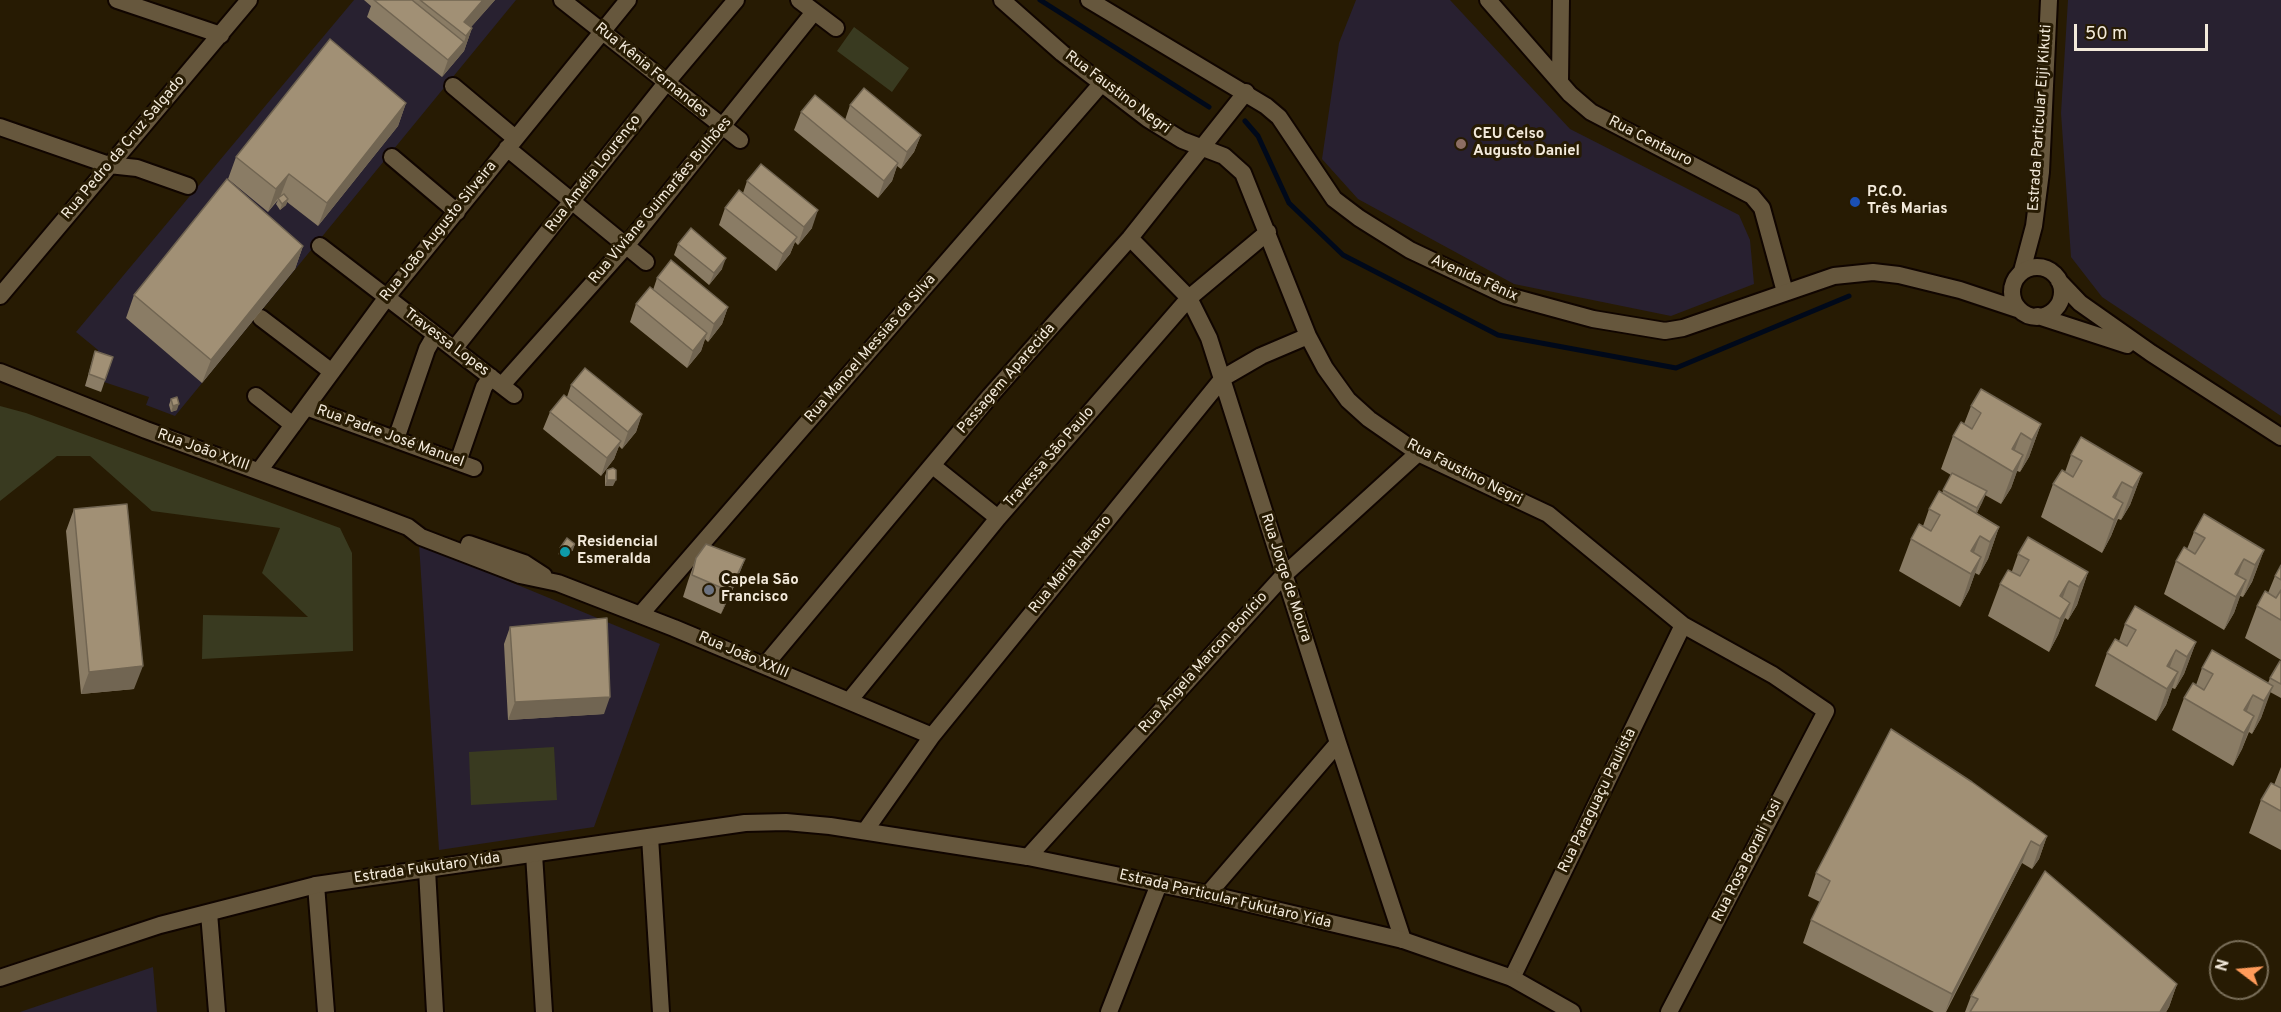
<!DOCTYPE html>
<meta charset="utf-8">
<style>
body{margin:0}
#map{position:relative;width:2281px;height:1012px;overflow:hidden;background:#271b03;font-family:Overpass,sans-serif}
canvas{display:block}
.north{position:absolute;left:2209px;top:940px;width:60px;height:60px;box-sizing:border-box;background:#271b03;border:2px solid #796e59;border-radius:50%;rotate:286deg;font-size:16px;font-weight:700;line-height:24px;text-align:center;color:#f3eadb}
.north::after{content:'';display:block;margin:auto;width:21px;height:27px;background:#ff9b5a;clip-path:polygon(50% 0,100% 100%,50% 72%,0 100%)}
.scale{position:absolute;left:2074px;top:24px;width:134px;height:27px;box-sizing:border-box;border:3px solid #f3eadb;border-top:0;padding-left:8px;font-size:18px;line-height:21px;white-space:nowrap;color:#f3eadb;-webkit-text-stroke:4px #271b03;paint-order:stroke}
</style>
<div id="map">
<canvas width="2281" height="1012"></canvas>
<div class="north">N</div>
<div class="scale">50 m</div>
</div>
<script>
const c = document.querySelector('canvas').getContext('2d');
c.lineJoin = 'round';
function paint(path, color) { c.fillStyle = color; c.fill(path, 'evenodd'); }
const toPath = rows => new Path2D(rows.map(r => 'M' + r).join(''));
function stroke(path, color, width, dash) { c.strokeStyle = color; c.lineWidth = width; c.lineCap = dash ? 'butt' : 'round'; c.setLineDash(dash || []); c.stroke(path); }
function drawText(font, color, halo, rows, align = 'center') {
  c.font = font + ' Overpass,sans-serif'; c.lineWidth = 6; c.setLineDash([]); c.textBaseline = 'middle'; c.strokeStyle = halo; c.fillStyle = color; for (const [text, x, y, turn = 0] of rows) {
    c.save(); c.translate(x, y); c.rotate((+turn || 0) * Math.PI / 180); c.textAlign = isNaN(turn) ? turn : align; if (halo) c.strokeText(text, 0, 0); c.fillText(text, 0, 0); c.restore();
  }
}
paint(toPath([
 [354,0,516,0,175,416,146,405,149,397,104,382,101,391,85,386,98,350,76,332],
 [2068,0,2281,0,2281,416,2102,297,2071,257,2061,113],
 [153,967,157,1012,20,1012]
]), '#282130');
paint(toPath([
 [1356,0,1450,0,1570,129,1739,215,1750,240,1754,284,1671,316,1514,284,1358,199,1322,159,1339,43],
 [419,544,660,644,594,827,439,850]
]), '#282030');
paint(toPath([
 [854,27,909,68,892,92,837,51],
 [0,406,26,413,340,528,352,553,353,651,202,659,203,615,308,617,262,573,280,528,152,511,90,456,57,456,0,501],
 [554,747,557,800,471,805,469,752]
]), '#393a20');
stroke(toPath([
 [1040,0,1209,107],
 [1245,121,1258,136,1289,203,1343,255,1498,335,1676,368,1849,296]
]), '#00091a', 5);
const minor = toPath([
 [117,0,221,35],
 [562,0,740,140],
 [799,0,836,28],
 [1002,0,1062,53,1148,119,1182,140,1224,156,1243,173,1308,336,1325,368,1348,400,1369,419,1418,453,1548,514,1683,625,1773,675,1826,711,1669,1012],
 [1488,0,1570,94,1591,112,1752,196,1762,208,1785,292],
 [1560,81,1561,0],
 [453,86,515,138],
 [0,127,109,165,137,168,188,186],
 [507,148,646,262],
 [392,157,457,212],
 [1130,238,1189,298,1209,338,1338,743,1403,940],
 [320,246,514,395],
 [2022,271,2034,226,2041,172,2049,0],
 [0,296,249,0],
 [261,318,332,372],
 [454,349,666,83,736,0],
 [0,372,146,430,374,514,408,527,421,537,520,575,558,583,674,628,932,736],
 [502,385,626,246,814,12],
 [256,396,293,425],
 [306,407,474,468],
 [396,439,427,349,435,335],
 [458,462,484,387,491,377],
 [933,466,998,518],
 [259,471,387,297,628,0],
 [469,544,524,563,544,576],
 [640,615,1102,83],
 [765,665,990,396,1130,238,1246,92],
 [849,701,998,518,1189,298,1268,232],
 [865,831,932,736,1223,378,1261,356,1308,336],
 [650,837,661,1012],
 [534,854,544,1012],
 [1028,857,1284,575,1418,453],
 [427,870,435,1012],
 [316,885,326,1012],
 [1208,894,1338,743],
 [209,913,217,1012],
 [1512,978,1683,625],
 [1109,1012,1159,884]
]);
const tertiary = toPath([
 [1089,0,1266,106,1279,117,1334,199,1359,218,1410,250,1505,295,1593,319,1665,331,1683,328,1834,276,1873,272,1899,275,1960,290,2020,310],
 '2012 292a25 25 0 1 1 50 0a25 25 0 1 1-50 0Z',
 [2059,281,2080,303,2151,353,2281,437],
 [2038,316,2127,345],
 [0,978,160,925,316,885,745,823,786,822,830,826,1028,857,1208,894,1403,940,1512,978,1572,1012]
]);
stroke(minor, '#100500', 20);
stroke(tertiary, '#100500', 20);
stroke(minor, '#66573d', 16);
stroke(tertiary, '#66573d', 16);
paint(toPath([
 [364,0,495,0,471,27,472,28,464,51,442,77,367,17,371,6],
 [406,103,398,126,318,226,287,202,286,205,280,210,276,204,278,200,268,212,228,179,236,157],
 [850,105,921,135,914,152,901,169,897,166,892,181,878,198,794,130,801,112,845,120],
 [747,181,812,228,798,245,795,242,790,254,776,271,719,225,725,208,743,193],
 [678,244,722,269,709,285,674,255],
 [303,246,295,269,202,383,126,318,134,295],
 [657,278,728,307,722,324,708,342,705,339,701,351,687,368,630,322,636,304,653,290],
 [95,351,113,357,101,392,85,386],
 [571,385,642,414,636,432,622,449,619,446,614,459,601,476,543,429,550,412,567,397],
 [171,399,177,410,171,412,169,405],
 [1971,406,2041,424,2029,457,2020,472,2017,471,2011,488,2001,504,1985,495,1977,513,1999,527,1988,559,1979,575,1975,573,1969,590,1960,607,1899,571,1911,539,1923,526,1929,509,1942,493,1951,475,1941,469,1953,436,1964,424],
 [2071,455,2142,473,2130,505,2121,520,2118,519,2111,536,2102,553,2041,517,2053,484,2065,472],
 [607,470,613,486,605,486,605,476],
 [74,509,134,689,81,694,66,531],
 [2194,532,2264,550,2252,582,2243,597,2240,596,2234,613,2224,630,2164,594,2176,561,2187,549],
 [560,548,573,550,565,559,558,554],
 [2018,554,2088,572,2077,605,2068,620,2065,618,2058,635,2049,652,1988,616,2000,584,2012,571],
 [696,558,745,559,736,582,721,614,683,597,688,581],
 [2281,565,2281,660,2245,638,2257,606,2268,593,2275,576],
 [2125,624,2196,642,2184,674,2175,689,2172,688,2166,705,2156,721,2095,686,2107,653,2119,641],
 [510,627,604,714,508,720,504,644],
 [2281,662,2281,698,2270,692,2261,718,2252,734,2249,732,2242,749,2233,766,2172,730,2184,698,2196,685,2202,668,2268,683,2270,678],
 [2281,767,2281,850,2249,833,2261,800,2274,785],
 [2047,836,2039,859,2032,869,2022,863,1946,1012,1934,1012,1803,943,1811,920,1820,902,1808,896,1816,873],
 [2177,984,2169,1007,2166,1012,1965,1012,1971,996]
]), '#8a7c65');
paint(toPath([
 [483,0,495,0,464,35,464,22],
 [472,28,464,51,442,77,448,60,464,42,466,36],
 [406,103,398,126,318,226,327,203],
 [921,135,914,152,901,169,907,152],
 [898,163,892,181,878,198,884,181],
 [289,174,280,197,278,198,268,212,276,189],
 [288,199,286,205,280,210,282,204],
 [818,210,812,228,798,245,804,227],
 [797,237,790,254,776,271,783,254],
 [303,246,295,269,202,383,211,360],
 [726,258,722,269,709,285,714,273],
 [728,307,722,324,708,342,714,324],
 [707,333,701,351,687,368,693,351],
 [179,404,177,410,171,412,173,406],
 [642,414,636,432,622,449,628,432],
 [2041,424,2029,457,2020,472,2032,440],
 [2021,433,2009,466,2012,449],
 [621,441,614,459,601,476,607,458],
 [2023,455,2011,488,2001,504,2013,472],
 [2142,473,2130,505,2121,520,2133,488],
 [607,480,616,480,613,486,605,486],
 [2122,482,2110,514,2113,497],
 [1987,491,1982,503,1973,520,1977,508],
 [2123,503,2111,536,2102,553,2114,520],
 [1999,527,1988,559,1979,575,1990,542],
 [1980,536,1968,569,1971,551],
 [575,544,573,550,565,559,567,553],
 [2264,550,2252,582,2243,597,2255,565],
 [1981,557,1969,590,1960,607,1971,574],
 [745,559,736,582,721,614,729,591],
 [2244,559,2232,591,2235,574],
 [2088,572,2077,605,2068,620,2079,587],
 [2246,580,2234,613,2224,630,2236,597],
 [2069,581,2057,613,2060,596],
 [2070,603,2058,635,2049,652,2060,619],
 [2196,642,2184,674,2175,689,2187,657],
 [2176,650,2164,683,2167,666],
 [143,666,134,689,81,694,89,672],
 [2178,672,2166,705,2156,721,2167,689],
 [2273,686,2261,718,2252,734,2264,701],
 [2253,695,2241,727,2244,710],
 [610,697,604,714,508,720,515,702],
 [2254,716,2242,749,2233,766,2244,733],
 [2047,836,2039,859,2032,869,2040,846],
 [2031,841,2022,863,1945,1012,1952,994],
 [2177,984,2169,1007,2166,1012,2160,1012]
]), '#716552');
const building = toPath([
 [374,0,412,0,464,42,448,60,374,0],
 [420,0,483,0,464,22,472,28,466,36,420,0],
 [330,39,406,103,327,203,289,174,276,189,236,157,330,39],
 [864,88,921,135,907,152,850,105,864,88],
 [815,95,898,163,884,181,801,112,815,95],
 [761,164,818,210,804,227,747,181,761,164],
 [227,179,303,246,211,360,134,295,227,179],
 [739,190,797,237,783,254,725,208,739,190],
 [284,194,288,199,282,204,278,198,284,194],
 [691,228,726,258,714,273,678,244,691,228],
 [671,260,728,307,714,324,657,278,671,260],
 [650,287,707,333,693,351,636,304,650,287],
 [95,351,113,357,105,380,89,374,95,351],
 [585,368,642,414,628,432,571,385,585,368],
 [1981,389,2041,424,2032,440,2021,433,2012,449,2023,455,2013,472,1953,436,1961,422,1972,429,1981,413,1971,406,1981,389],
 [564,395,621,441,607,458,550,412,564,395],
 [177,397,179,404,173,406,171,399,177,397],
 [2081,437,2142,473,2133,488,2122,482,2113,497,2123,503,2114,520,2053,484,2062,470,2073,477,2082,461,2071,455,2081,437],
 [613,468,616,470,616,480,607,480,607,470,613,468],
 [1952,473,1987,491,1977,508,1943,490,1952,473],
 [1939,491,1999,527,1990,542,1980,536,1971,551,1981,557,1971,574,1911,539,1919,524,1931,531,1940,515,1929,509,1939,491],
 [127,504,143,666,89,672,74,509,127,504],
 [2204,514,2264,550,2255,565,2244,559,2235,574,2246,580,2236,597,2176,561,2184,547,2195,554,2205,538,2194,532,2204,514],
 [2028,537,2088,572,2079,587,2069,581,2060,596,2070,603,2060,619,2000,584,2008,570,2020,576,2029,560,2018,554,2028,537],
 [567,538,575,544,567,553,560,548,567,538],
 [706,544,745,559,729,591,692,575,696,558,706,544],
 [2281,565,2281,580,2275,576,2281,565],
 [2281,590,2281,620,2257,606,2265,591,2276,598,2281,590],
 [2135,606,2196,642,2187,657,2176,650,2167,666,2178,672,2167,689,2107,653,2115,639,2127,646,2136,630,2125,624,2135,606],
 [607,618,610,697,515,702,510,627,607,618],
 [2212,650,2273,686,2264,701,2253,695,2244,710,2254,716,2244,733,2184,698,2193,683,2204,690,2213,674,2202,668,2212,650],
 [2280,661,2281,662,2281,684,2270,678,2280,661],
 [1891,729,1972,782,2047,836,2040,846,2031,841,1952,994,1811,920,1830,881,1816,873,1891,729],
 [2271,783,2281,788,2281,811,2261,800,2271,783],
 [2045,871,2177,984,2160,1012,1970,1012,1978,999,1971,996,2045,871]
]);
paint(building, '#a19075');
stroke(building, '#716552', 1.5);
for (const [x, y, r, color] of [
 [1461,144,6,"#8d6e63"],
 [1855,202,6,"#1a4fb4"],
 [565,552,6,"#0f9aa8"],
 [709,590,6,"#6b7280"]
]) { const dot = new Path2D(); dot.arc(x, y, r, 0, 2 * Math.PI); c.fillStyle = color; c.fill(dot); stroke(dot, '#271b03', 2); }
drawText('15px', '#f3eadb', '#271b03', [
 ["Rua Kênia Fernandes",651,71,39],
 ["Rua Faustino Negri",1117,93,37],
 ["Estrada Particular Eiji Kikuti",2041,118,-86],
 ["Rua Centauro",1650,142,27],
 ["Rua Pedro da Cruz Salgado",124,148,-50],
 ["Rua Amélia Lourenço",594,174,-52],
 ["Rua Viviane Guimarães Bulhões",661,201,-50],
 ["Rua João Augusto Silveira",439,232,-51],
 ["Avenida Fênix",1474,279,24],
 ["Travessa Lopes",446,343,37],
 ["Rua Manoel Messias da Silva",871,349,-49],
 ["Passagem Aparecida",1007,379,-49],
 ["Rua Padre José Manuel",390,437,20],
 ["Rua João XXIII",203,451,20],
 ["Travessa São Paulo",1050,458,-49],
 ["Rua Faustino Negri",1464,473,27],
 ["Rua Maria Nakano",1071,565,-51],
 ["Rua Jorge de Moura",1285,578,72],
 ["Rua João XXIII",743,656,23],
 ["Rua Ângela Marcon Bonício",1204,663,-48],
 ["Rua Paraguaçu Paulista",1598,801,-64],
 ["Rua Rosa Borali Tosi",1748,861,-63],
 ["Estrada Fukutaro Yida",427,869,-8],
 ["Estrada Particular Fukutaro Yida",1225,900,13]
]);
drawText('bold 15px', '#f3eadb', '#271b03', [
 ["CEU Celso",1473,135],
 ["Augusto Daniel",1473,152],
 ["P.C.O.",1867,193],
 ["Três Marias",1867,210],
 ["Residencial",577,543],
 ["Esmeralda",577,560],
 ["Capela São",721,581],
 ["Francisco",721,598]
], 'left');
</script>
